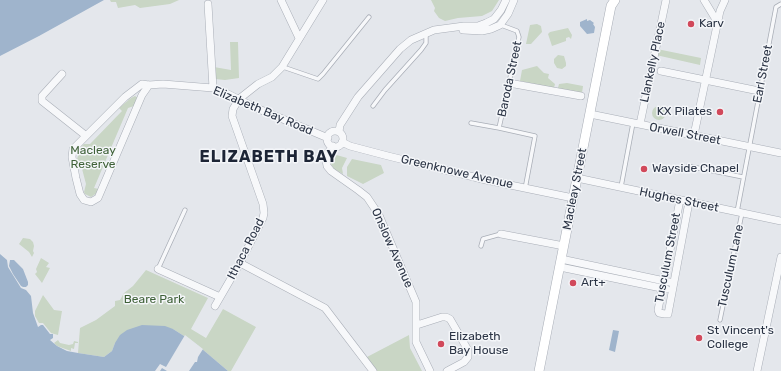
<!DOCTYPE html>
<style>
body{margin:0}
canvas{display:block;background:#e4e7ec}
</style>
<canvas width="781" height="371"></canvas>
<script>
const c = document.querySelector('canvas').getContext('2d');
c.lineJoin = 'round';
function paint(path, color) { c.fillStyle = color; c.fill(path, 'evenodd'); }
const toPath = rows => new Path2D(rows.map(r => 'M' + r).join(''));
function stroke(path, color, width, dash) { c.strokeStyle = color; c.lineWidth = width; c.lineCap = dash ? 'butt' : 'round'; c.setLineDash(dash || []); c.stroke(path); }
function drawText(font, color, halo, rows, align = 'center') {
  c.font = font + ' Rubik,sans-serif'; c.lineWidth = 3; c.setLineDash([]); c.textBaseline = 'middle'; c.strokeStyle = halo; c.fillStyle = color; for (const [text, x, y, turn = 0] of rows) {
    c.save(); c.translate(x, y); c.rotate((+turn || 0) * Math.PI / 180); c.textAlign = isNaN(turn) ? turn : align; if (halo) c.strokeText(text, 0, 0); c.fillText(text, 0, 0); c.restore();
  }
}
paint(toPath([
 [110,0,179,0,170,4,140,8,135,5,118,8,116,2,111,2],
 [431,0,499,0,492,11,482,16,458,18,445,21,439,18,434,11,435,8],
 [537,24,541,26,542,32,531,44,526,44,530,25],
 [568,28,572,35,571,39,569,37,566,38,566,41,552,46,548,34,550,32],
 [230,42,238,42,239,78,225,80,215,79,214,67,231,70],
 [657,49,701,58,700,65,656,55],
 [558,55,564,56,566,63,566,66,562,69,557,68,554,63,554,59],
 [537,66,544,73,549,74,548,78,555,84,554,88,520,81,522,70],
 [567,83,583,86,582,93,558,88,559,84],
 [135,96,138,98,134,106,128,108,94,188,99,189,97,193,91,197,85,194,84,192,86,184,81,165,80,163,76,163,80,148,84,144,90,144,122,111,119,108,131,98],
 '652 113a7 7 0 1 1 14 0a7 7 0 1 1-14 0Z',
 [333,154,347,158,342,168,343,174,334,169,331,164,331,158],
 [352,159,381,165,384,173,363,184,347,176,347,167],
 [23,238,30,239,33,242,34,246,33,251,34,253,32,257,29,252,19,244],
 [41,258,49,263,46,267,50,268,42,283,35,274,37,272,36,269],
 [146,270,208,298,191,329,206,338,223,309,256,327,231,371,228,371,195,343,173,329,115,343,112,351,104,357,78,353,80,328,96,320,115,306,115,301,120,300,124,293,133,286],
 [43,295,54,310,62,311,58,335,51,333,43,323,39,323,35,316,35,311],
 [409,335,410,348,422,371,377,371,367,357],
 [58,340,60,343,69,345,73,344,74,341,78,342,78,343,75,343,74,349,71,348,71,351,57,346,54,343]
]), '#c9d6c5');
paint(toPath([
 [0,0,104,0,39,36,0,56],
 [587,19,587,21,590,20,594,23,593,24,595,27,594,33,587,34,580,26,580,22],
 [0,254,7,260,8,267,21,288,26,290,31,296,33,313,38,327,41,325,43,325,50,334,53,334,53,338,50,340,57,346,67,351,78,353,104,357,112,351,115,343,120,335,127,330,142,325,165,326,173,329,195,343,228,371,0,371],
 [10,260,14,260,23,269,28,282,28,285,26,287,23,287,21,286,13,274,9,266],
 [613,330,619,331,615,352,609,350]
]), '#9fb4cc');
paint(toPath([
 [185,335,203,349,198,357,197,362,195,362,189,371,167,371,162,368,160,371,155,371,160,364,170,369,166,367]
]), '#e4e7ec');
const lane = toPath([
 [501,25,517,31,519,37,499,128,535,136,525,189],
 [283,67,318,79,323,74,369,17],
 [373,106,385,90,421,50,426,43,426,33],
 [471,123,499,128],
 [688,166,743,177],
 [621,187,633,123],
 [737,212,776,7,781,4],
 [481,246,483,239,501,234],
 [158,269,185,210],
 [720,320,742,213]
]);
const street = toPath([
 [281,0,299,38],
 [704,0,718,23],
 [208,4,213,88],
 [463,30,482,31,491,29,500,25,508,14,514,0],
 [661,71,759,91],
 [62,74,42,96,42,101,85,135],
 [509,83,581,96],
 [149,85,142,95,98,198,91,202,84,200,80,194,76,178,72,157,73,149,125,97,142,84,149,85,163,84,213,88,222,91,254,107,328,138],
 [590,114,781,153],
 [640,124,666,0],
 '327 139a8 8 0 1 1 16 0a8 8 0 1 1-16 0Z',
 [339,132,340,125,358,97,400,49,411,40,434,30,464,26,478,26,486,23,494,19,501,10,506,0],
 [694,135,720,11,725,0],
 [342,142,350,146,388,156,486,180,573,198],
 [333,146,327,154,326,160,327,166,331,171,358,190,367,197,379,215,416,302,416,342,430,371],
 [577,178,781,221],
 [680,200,658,310,659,313,665,314,668,314,689,202],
 [501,234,564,246],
 [561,259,674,283],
 [240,263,325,308,373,371],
 [560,267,666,289],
 [158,269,220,297],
 [215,306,240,263,263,218,264,213,263,204,232,116,233,109,239,99,258,84,272,77,282,67,323,0],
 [417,325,442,317,446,317,450,319,468,350,468,357,464,362,447,371],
 [757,371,781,257]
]);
const secondary = toPath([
 [539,371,611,6,615,0]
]);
stroke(lane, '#a9aeb7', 5);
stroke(street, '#a9aeb7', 8);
stroke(secondary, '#a9aeb7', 10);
stroke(lane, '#f7f8fa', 3.5);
stroke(street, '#f7f8fa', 7);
stroke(secondary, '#fff', 9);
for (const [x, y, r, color] of [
 [691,24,4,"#d1495b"],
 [720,112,4,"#d1495b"],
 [644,169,4,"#d1495b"],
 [573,283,4,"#d1495b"],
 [699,338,4,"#d1495b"],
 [441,344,4,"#d1495b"]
]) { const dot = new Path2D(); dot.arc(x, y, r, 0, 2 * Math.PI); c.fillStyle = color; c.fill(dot); stroke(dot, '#f4f6f9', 1.5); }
drawText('12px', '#2b3445', '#f4f6f9', [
 ["Karv",699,24],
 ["KX Pilates",712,112,"right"],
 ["Wayside Chapel",652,169],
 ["Art+",581,283],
 ["St Vincent's",707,331],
 ["College",707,345],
 ["Elizabeth",449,337],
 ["Bay House",449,351]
], 'left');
drawText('12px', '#2b3445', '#f4f6f9', [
 ["Llankelly Place",653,62,-78],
 ["Earl Street",763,74,-79],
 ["Baroda Street",510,79,-78],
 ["Elizabeth Bay Road",263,111,23],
 ["Orwell Street",685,134,11],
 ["Greenknowe Avenue",457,172,13],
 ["Macleay Street",575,189,-79],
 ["Hughes Street",679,200,12],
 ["Onslow Avenue",392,248,66],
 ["Ithaca Road",246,249,-63],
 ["Tusculum Street",668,258,-79],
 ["Tusculum Lane",731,266,-78]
]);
drawText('12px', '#3f6138', '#f4f6f9', [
 ["Macleay",93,151],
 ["Reserve",93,165],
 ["Beare Park",154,300]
]);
c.letterSpacing = '1px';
drawText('bold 16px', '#1d2536', '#f4f6f9', [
 ["ELIZABETH BAY",269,157]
]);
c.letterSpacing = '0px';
</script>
